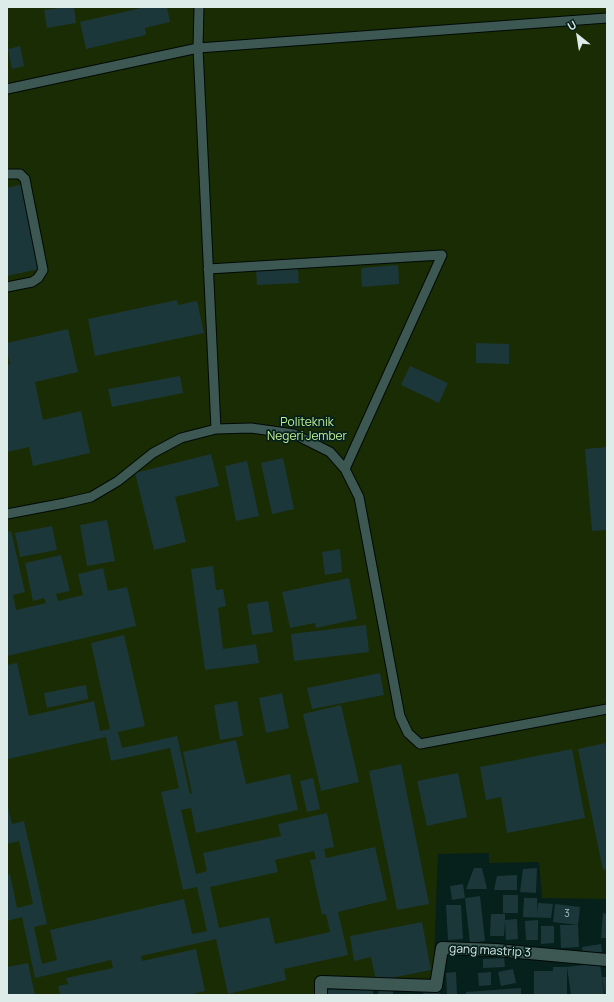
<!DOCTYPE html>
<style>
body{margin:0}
#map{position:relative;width:614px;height:1002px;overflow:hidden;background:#06201b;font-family:Manrope,sans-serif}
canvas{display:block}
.frame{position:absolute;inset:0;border:8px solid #ddece8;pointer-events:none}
.north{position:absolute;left:558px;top:16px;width:40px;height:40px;-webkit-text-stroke:3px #06201b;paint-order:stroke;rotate:330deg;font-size:11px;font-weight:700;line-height:16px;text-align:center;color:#ddece8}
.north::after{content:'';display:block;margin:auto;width:14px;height:18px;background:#ddece8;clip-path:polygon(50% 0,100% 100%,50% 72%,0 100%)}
</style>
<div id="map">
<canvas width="614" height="1002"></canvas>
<div class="frame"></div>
<div class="north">U</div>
</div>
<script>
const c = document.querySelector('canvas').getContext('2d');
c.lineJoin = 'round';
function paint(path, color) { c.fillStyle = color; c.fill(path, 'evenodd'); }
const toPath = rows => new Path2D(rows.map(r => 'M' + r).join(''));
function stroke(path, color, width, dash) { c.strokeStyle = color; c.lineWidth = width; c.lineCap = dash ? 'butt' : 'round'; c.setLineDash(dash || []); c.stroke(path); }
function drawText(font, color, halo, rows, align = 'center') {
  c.font = font + ' Manrope,sans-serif'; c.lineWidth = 3.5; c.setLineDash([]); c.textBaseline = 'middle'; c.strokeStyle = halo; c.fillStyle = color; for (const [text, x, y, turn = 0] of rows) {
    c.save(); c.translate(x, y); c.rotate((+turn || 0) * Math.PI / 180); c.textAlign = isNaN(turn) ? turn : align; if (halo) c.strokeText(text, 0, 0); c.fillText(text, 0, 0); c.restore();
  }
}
paint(toPath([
 [7,7,607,7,607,899,542,898,539,862,489,863,489,853,438,854,433,985,318,979,318,995,7,995]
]), '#1a2c03');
paint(toPath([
 [66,7,74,7,76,23,47,28,44,10],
 [145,7,167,7,170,22,145,28,146,35,86,49,80,22],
 [20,46,24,66,12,69,8,49],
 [23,184,39,269,7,276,7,188],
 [398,265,399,284,362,287,361,268],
 [298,269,299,283,257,285,256,271],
 [177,300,178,305,197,301,204,333,95,356,88,319],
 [68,329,78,372,35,382,43,420,81,411,90,453,33,466,29,447,7,452,7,365,10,364,7,352,7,343],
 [476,343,509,344,509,364,476,363],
 [410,366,448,383,439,403,401,385],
 [180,376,183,393,112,407,108,389],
 [607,447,607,530,592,531,585,449],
 [211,454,219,486,175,497,186,542,154,550,135,473],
 [283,458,294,509,272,514,261,463],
 [247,461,259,516,236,521,225,466],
 [107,520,115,561,87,566,80,525],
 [52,526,57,550,20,557,15,533],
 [11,531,25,592,13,595,16,610,46,603,44,598,33,601,25,563,61,555,70,591,56,594,58,601,83,595,78,574,103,568,108,591,127,587,136,626,7,656,7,532],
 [340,549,342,572,325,575,322,552],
 [213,566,216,590,223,589,226,606,218,608,223,649,256,644,259,663,205,670,191,569],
 [349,578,357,619,316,628,315,623,290,628,282,592],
 [268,601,273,632,252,635,247,604],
 [366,625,369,652,294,661,291,634],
 [124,635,145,726,118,732,122,748,177,736,190,794,192,793,183,752,236,740,246,784,290,774,298,810,196,833,191,808,181,810,196,874,207,871,203,853,281,836,278,824,327,813,334,847,324,849,326,858,375,847,387,900,338,912,348,955,284,969,286,980,228,994,216,939,141,956,142,961,196,949,205,991,188,995,60,995,58,986,68,984,66,978,113,968,111,960,35,978,22,917,7,921,7,875,10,874,17,908,33,904,19,841,7,844,7,804,12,824,24,821,47,924,34,927,42,964,57,960,50,930,184,899,192,934,207,931,197,887,183,890,161,792,179,788,170,748,111,761,106,737,8,759,7,753,7,665,17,663,29,716,94,701,100,731,110,729,91,643],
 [314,851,316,859,310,860,322,915,326,914,330,932,275,944,269,917,219,928,210,887,278,872,275,860],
 [380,673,384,695,312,709,307,688],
 [86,685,88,699,47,708,44,693],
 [282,693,289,728,266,733,259,698],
 [237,701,243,736,220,740,214,705],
 [341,705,359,782,321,791,303,714],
 [605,743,607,752,607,869,603,870,578,749],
 [572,749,585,818,507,833,501,797,486,800,480,767],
 [401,764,429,904,397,910,369,771],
 [458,773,467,817,427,826,417,781],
 [313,778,320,809,307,812,300,781],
 [474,868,482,868,487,889,466,889],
 [537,868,536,893,520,892,523,869],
 [517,875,517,890,494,890,497,876],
 [463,884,465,898,452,900,450,886],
 [503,895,518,895,518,913,503,913],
 [480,896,485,941,470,943,465,898],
 [524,898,537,898,537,915,538,903,553,904,551,918,523,917],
 [555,904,580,907,578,925,579,947,561,948,560,925,578,925,553,922],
 [446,905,461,905,463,939,448,940],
 [603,913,607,914,607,938,601,938],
 [491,914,505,914,505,920,517,919,518,939,506,940,505,921,504,936,490,936],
 [538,920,538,940,526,940,525,921],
 [422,922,431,970,376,981,371,957,354,961,350,936],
 [541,926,554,926,554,943,541,944],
 [601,944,602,952,583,954,582,947],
 [504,958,505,967,483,968,483,959],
 [28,963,35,995,7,995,7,967],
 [600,963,604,995,571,995,567,967,567,995,534,995,534,971,553,971,553,967,567,967],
 [513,969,516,983,501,986,498,972],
 [456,972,457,995,447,995,446,973],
 [491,972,491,985,479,986,478,973],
 [602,977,607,977,607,995,605,995],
 [379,986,393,987,393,995,378,995],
 [424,988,440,990,439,995,423,995],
 [521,988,521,995,466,995,466,992],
 [328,989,373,990,373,995,328,995]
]), '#1c373a');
const service = toPath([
 [199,7,198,48,216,429],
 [7,89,198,48,607,18],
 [7,174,20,174,25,179,43,270,38,278,32,282,7,287],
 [208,269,442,255,345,469],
 [7,514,65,503,91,497,118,481,153,453,181,438,216,429,251,428,294,434,330,452,345,469,359,497,400,716,408,733,420,744,607,709]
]);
const minor = toPath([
 [321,995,321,982,436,986,442,948,496,950,607,960]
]);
stroke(service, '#000906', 11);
stroke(minor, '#000906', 14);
stroke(service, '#3d5852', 9);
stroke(minor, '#3d5852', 12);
drawText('10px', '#adbfbc', null, [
 ["3",567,914]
]);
drawText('12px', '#c2ef97', '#06201b', [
 ["Politeknik",307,423],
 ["Negeri Jember",307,437]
]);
drawText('12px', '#ddece8', '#06201b', [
 ["gang mastrip 3",490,951,3]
]);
</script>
